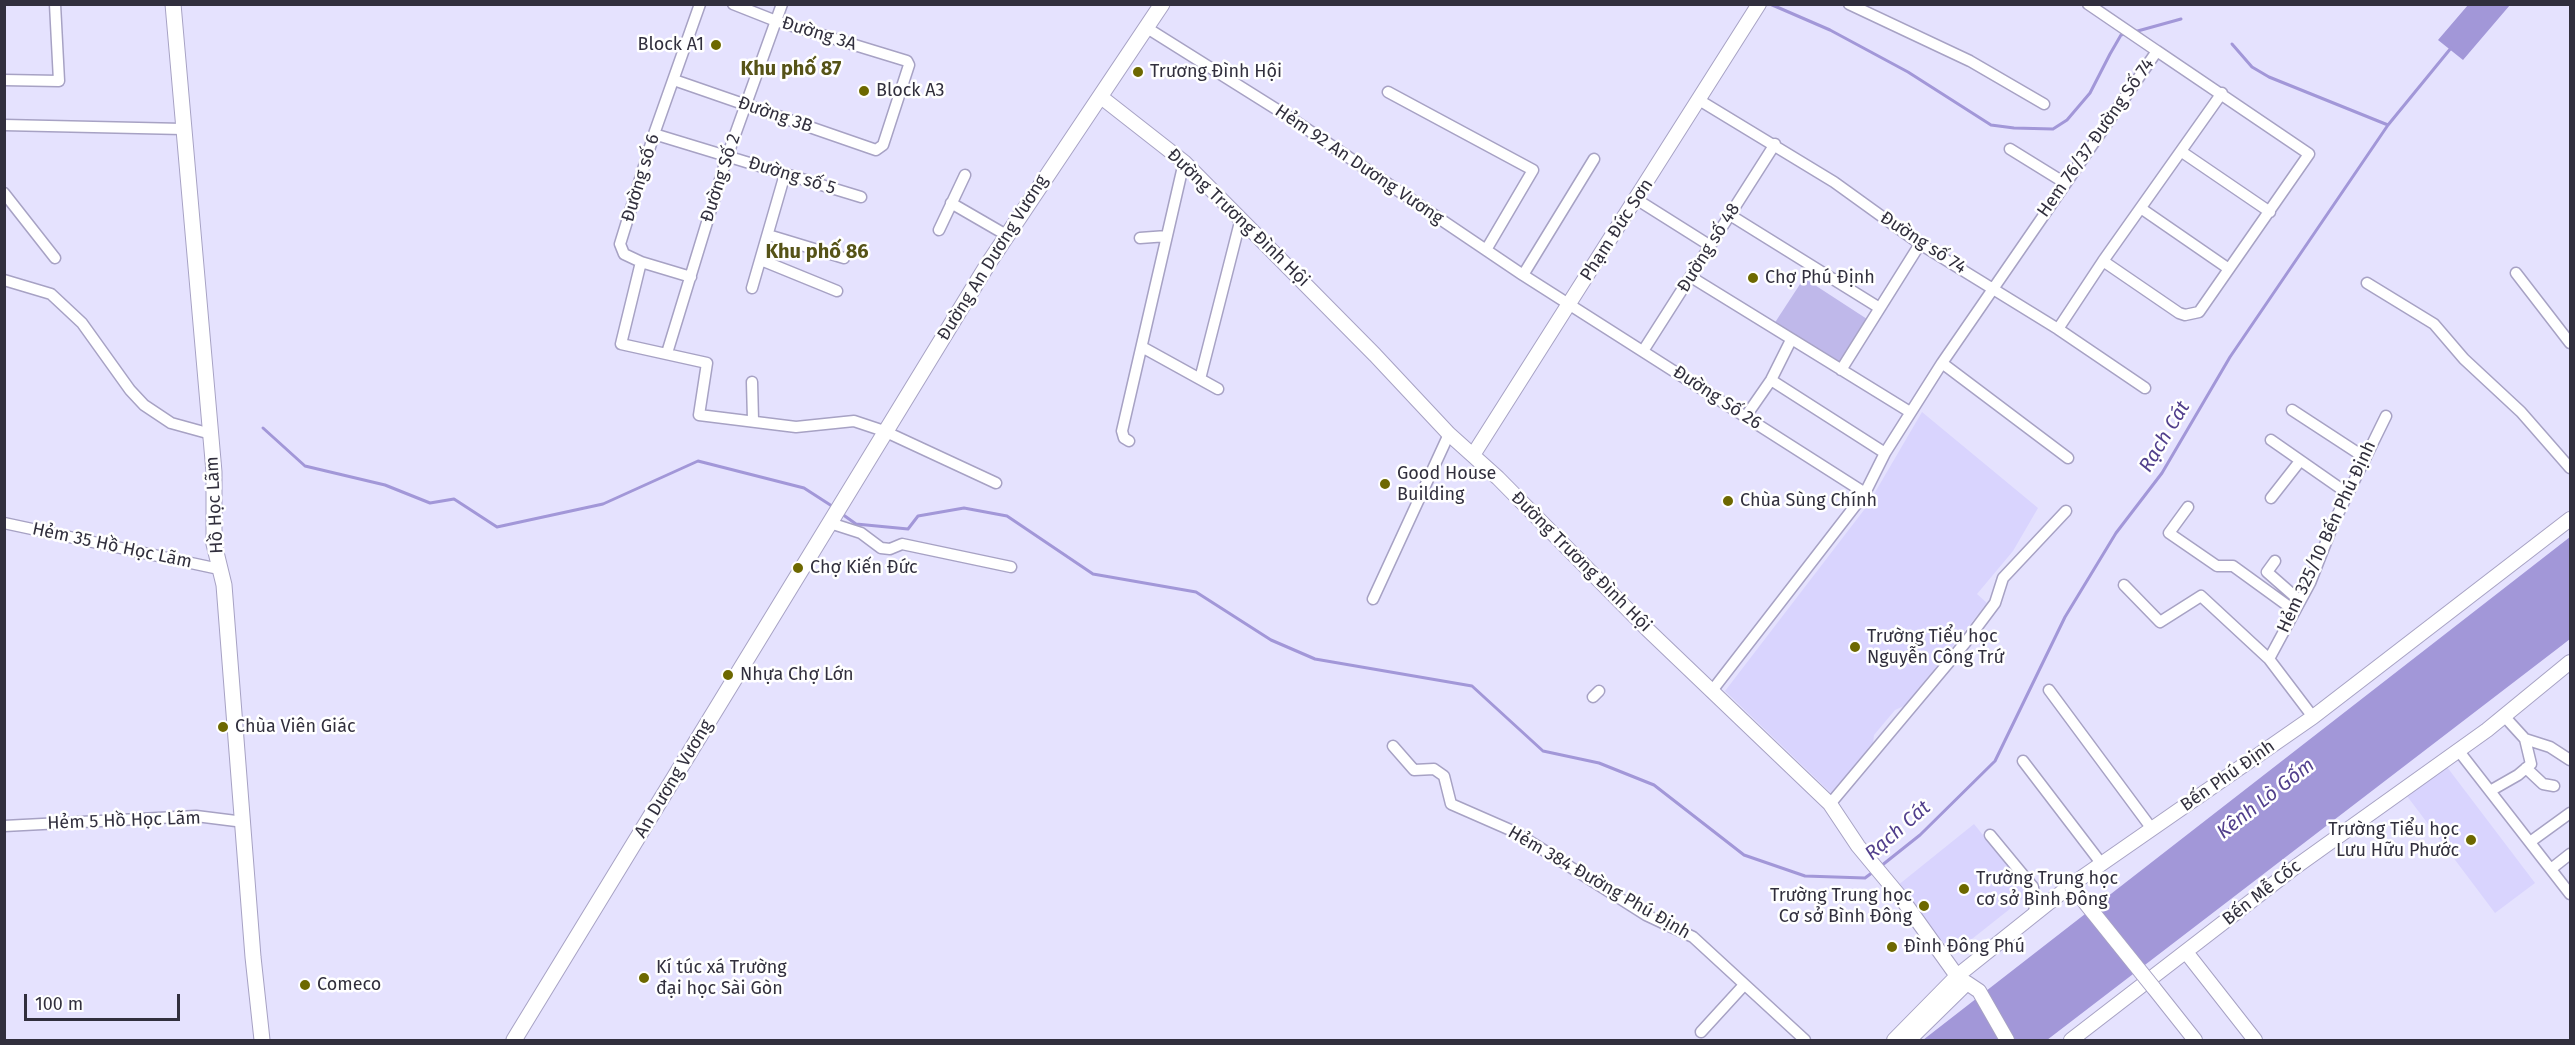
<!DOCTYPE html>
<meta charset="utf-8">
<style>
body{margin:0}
#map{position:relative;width:2575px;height:1045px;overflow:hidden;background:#e5e2fe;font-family:"Fira Sans",sans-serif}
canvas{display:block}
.frame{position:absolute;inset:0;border:6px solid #312f3d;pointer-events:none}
.scale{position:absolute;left:24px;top:994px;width:156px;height:27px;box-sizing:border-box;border:3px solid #312f3d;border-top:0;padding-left:8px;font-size:18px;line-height:21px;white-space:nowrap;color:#312f3d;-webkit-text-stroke:4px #fff;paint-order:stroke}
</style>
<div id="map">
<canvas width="2575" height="1045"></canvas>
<div class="frame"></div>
<div class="scale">100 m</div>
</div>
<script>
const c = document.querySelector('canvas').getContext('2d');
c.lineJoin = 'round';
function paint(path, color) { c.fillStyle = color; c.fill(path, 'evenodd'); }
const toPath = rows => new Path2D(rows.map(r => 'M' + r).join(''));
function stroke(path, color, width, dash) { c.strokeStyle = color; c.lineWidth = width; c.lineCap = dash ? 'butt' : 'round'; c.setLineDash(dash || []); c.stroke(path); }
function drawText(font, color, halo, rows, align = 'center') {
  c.font = font + ' "Fira Sans",sans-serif'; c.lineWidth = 5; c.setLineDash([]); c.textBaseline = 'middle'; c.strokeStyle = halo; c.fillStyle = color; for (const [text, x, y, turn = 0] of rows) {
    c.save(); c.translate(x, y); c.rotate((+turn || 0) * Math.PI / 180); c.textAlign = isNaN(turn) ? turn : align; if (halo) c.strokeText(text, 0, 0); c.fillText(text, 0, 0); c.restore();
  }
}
paint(toPath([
 [1922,412,2038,508,2013,551,1977,594,1987,603,1906,705,1895,710,1874,735,1873,744,1831,793,1725,691,1867,506],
 [2447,767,2535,883,2495,913,2407,796],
 [1974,824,2030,893,1953,954,1897,886]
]), '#d9d4fe');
paint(toPath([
 [1804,278,1867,319,1838,364,1774,324]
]), '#bfb8ea');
paint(toPath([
 [2468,5,2510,5,2463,60,2438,40],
 [2570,537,2570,639,2561,646,2047,1040,1923,1040]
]), '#a297d8');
stroke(toPath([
 [1770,4,1830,30,1908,72,1991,125,2014,128,2053,129,2067,120,2090,93,2110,54,2121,35,2125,34],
 [2134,32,2181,19],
 [2232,44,2252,67,2269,77,2388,125],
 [263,428,305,466,385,485,430,503,454,499,497,527,603,504,698,461,804,488,835,508],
 [842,514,856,524,908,529,918,516,964,508,1007,516,1093,574,1196,592,1271,640,1315,659,1472,686,1543,751,1599,763,1654,785,1744,855,1805,876,1865,878,1873,872],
 [1881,866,1920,835,1995,761,2065,617,2116,533,2162,473,2230,357,2388,125,2451,48]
]), '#a297d8', 3);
const minor = toPath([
 [700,4,654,134,620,244,624,254,641,262,621,344,707,363,699,415,796,427,854,421,884,431,996,483],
 [1849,4,1970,61,2044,104],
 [2088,4,2157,51],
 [1147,28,1292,119,1523,275,1865,493],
 [4,80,59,81,55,4],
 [674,80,876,150,883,145,909,65,907,61,776,21,733,4],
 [1388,92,1533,170,1486,250],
 [1699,100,1834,182,1920,244,2058,329,2145,388],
 [4,125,183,129],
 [654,134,861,197],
 [2010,149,2065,183],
 [2182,152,2270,212],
 [4,193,55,258],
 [1636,199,1709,245],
 [951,203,1008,236],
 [2142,209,2229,269],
 [1730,215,1878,307],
 [939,230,965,175],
 [768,235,844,258],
 [1140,238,1167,236],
 [761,260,837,291],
 [641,262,691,277],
 [2516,273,2570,343],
 [1523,275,1594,159],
 [1691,277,1910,412],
 [4,280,51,294,82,323,130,390,144,405,171,423,211,434],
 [2367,283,2434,324,2464,359,2521,412,2570,468],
 [752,288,785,174],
 [2058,329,2103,261,2222,93],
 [1142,347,1218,389],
 [1643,351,1775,144],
 [667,353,727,157,782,4],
 [1942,363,2068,458],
 [1841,370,1920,244],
 [1200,379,1241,218],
 [1771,380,1885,453],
 [752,382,753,420],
 [2292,410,2364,457],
 [1746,416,1771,380,1791,340],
 [2271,440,2347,493],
 [1129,441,1124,438,1122,431,1184,162],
 [2271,498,2300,461],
 [2188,507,2169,533,2217,566,2233,566,2295,611],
 [4,523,219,569],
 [830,523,861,533,881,548,890,549,902,544,1011,567],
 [2275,561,2267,572,2300,601],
 [2124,585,2160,622,2201,596,2269,659,2313,717],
 [1373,599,1449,434],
 [2269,659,2310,583,2334,522,2386,416],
 [2049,690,2152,829],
 [1711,692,1865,493,1885,453,1942,363,2157,51,2309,154,2199,312,2185,315,2179,313,2103,261],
 [1593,697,1599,691],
 [2504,716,2525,739,2550,747,2570,760],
 [1393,746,1414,770,1434,769,1444,776,1451,804,1515,832,1646,915,1693,937,1805,1040],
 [2458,750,2570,894],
 [2023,761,2101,863],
 [2526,768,2543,784,2554,786],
 [2490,791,2518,775,2531,764,2525,739],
 [1830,804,1965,643,1995,603,2003,578,2066,511],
 [4,826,196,816,244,822],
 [1990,835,2033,887,2035,914],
 [2530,842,2570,813],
 [2551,869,2570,854],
 [1701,1032,1744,985]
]);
const tertiary = toPath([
 [1101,97,1184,162,1375,355,1449,434,1498,478,1647,629,1830,804,1858,846,1902,899,1957,976],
 [1473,455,1759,4],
 [2186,952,2255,1040],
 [2153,987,2195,1040],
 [1904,1031,1911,1035,1915,1034,1967,983,1979,991,2007,1040],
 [1894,1040,1957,976,2071,885,2313,717,2570,519],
 [2071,1040,2294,868,2487,730,2570,662]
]);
const secondary = toPath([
 [173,4,214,472,214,544,224,585,253,957,262,1040],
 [514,1040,988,264,1162,4]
]);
stroke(minor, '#a7a2c4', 13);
stroke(tertiary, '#a7a2c4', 16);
stroke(secondary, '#a7a2c4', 17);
stroke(minor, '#fff', 10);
stroke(tertiary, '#fff', 14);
stroke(secondary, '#fff', 15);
const tertiaryBridge = toPath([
 [2071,885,2153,987]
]);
stroke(tertiaryBridge, '#a7a2c4', 16, []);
stroke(tertiaryBridge, '#fff', 14);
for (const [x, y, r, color] of [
 [716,45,6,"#6d6800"],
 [1138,72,6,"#6d6800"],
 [864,91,6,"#6d6800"],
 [1753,278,6,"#6d6800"],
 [1385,484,6,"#6d6800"],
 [1728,501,6,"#6d6800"],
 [798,568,6,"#6d6800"],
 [1855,647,6,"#6d6800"],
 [728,675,6,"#6d6800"],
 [223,727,6,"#6d6800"],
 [2471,840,6,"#6d6800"],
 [1964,889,6,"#6d6800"],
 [1924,906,6,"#6d6800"],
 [1892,947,6,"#6d6800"],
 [644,978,6,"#6d6800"],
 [305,985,6,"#6d6800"]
]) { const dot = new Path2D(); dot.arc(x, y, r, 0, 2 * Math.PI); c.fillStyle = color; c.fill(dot); stroke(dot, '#fff', 2); }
drawText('18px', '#312f3d', '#fff', [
 ["Đường 3A",819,34,17],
 ["Đường 3B",775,115,19],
 ["Hem 76/37 Đường Số 74",2096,138,-55],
 ["Hẻm 92 An Dương Vương",1359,165,34],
 ["Đường số 5",792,176,17],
 ["Đường số 6",641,178,-73],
 ["Đường Số 2",721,178,-72],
 ["Đường Trương Đình Hội",1238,218,44],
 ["Phạm Đức Sơn",1617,230,-57],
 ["Đường số 74",1923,243,33],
 ["Đường số 48",1709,248,-58],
 ["Đường An Dương Vương",993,258,-58],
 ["Đường Số 26",1717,398,33],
 ["Hồ Học Lãm",215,505,-93],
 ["Hẻm 325/10 Bến Phú Định",2327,537,-65],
 ["Hẻm 35 Hồ Học Lãm",112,546,12],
 ["Đường Trương Đình Hội",1581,562,45],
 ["Bến Phú Định",2228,776,-35],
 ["An Dương Vương",674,779,-59],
 ["Hẻm 5 Hồ Học Lãm",124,821,-2],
 ["Hẻm 384 Đường Phú Định",1599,883,30],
 ["Bến Mễ Cốc",2262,893,-38]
]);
drawText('18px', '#312f3d', '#fff', [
 ["Block A1",704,45,"right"],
 ["Trương Đình Hội",1150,72],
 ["Block A3",876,91],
 ["Chợ Phú Định",1765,278],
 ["Good House",1397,474],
 ["Building",1397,495],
 ["Chùa Sùng Chính",1740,501],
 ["Chợ Kiến Đức",810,568],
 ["Trường Tiểu học",1867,637],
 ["Nguyễn Công Trứ",1867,658],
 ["Nhựa Chợ Lớn",740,675],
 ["Chùa Viên Giác",235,727],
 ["Trường Tiểu học",2459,830,"right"],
 ["Lưu Hữu Phước",2459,851,"right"],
 ["Trường Trung học",1976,879],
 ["cơ sở Bình Đông",1976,900],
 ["Trường Trung học",1912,896,"right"],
 ["Cơ sở Bình Đông",1912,917,"right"],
 ["Đình Đông Phú",1904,947],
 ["Kí túc xá Trường",656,968],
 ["đại học Sài Gòn",656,989],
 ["Comeco",317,985]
], 'left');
drawText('bold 20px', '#565317', '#fff', [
 ["Khu phố 87",791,69],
 ["Khu phố 86",817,252]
]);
drawText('italic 20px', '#513f8c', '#fff', [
 ["Rạch Cát",2165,437,-59],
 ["Kênh Lò Gốm",2266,799,-38],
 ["Rạch Cát",1898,831,-41]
]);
</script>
